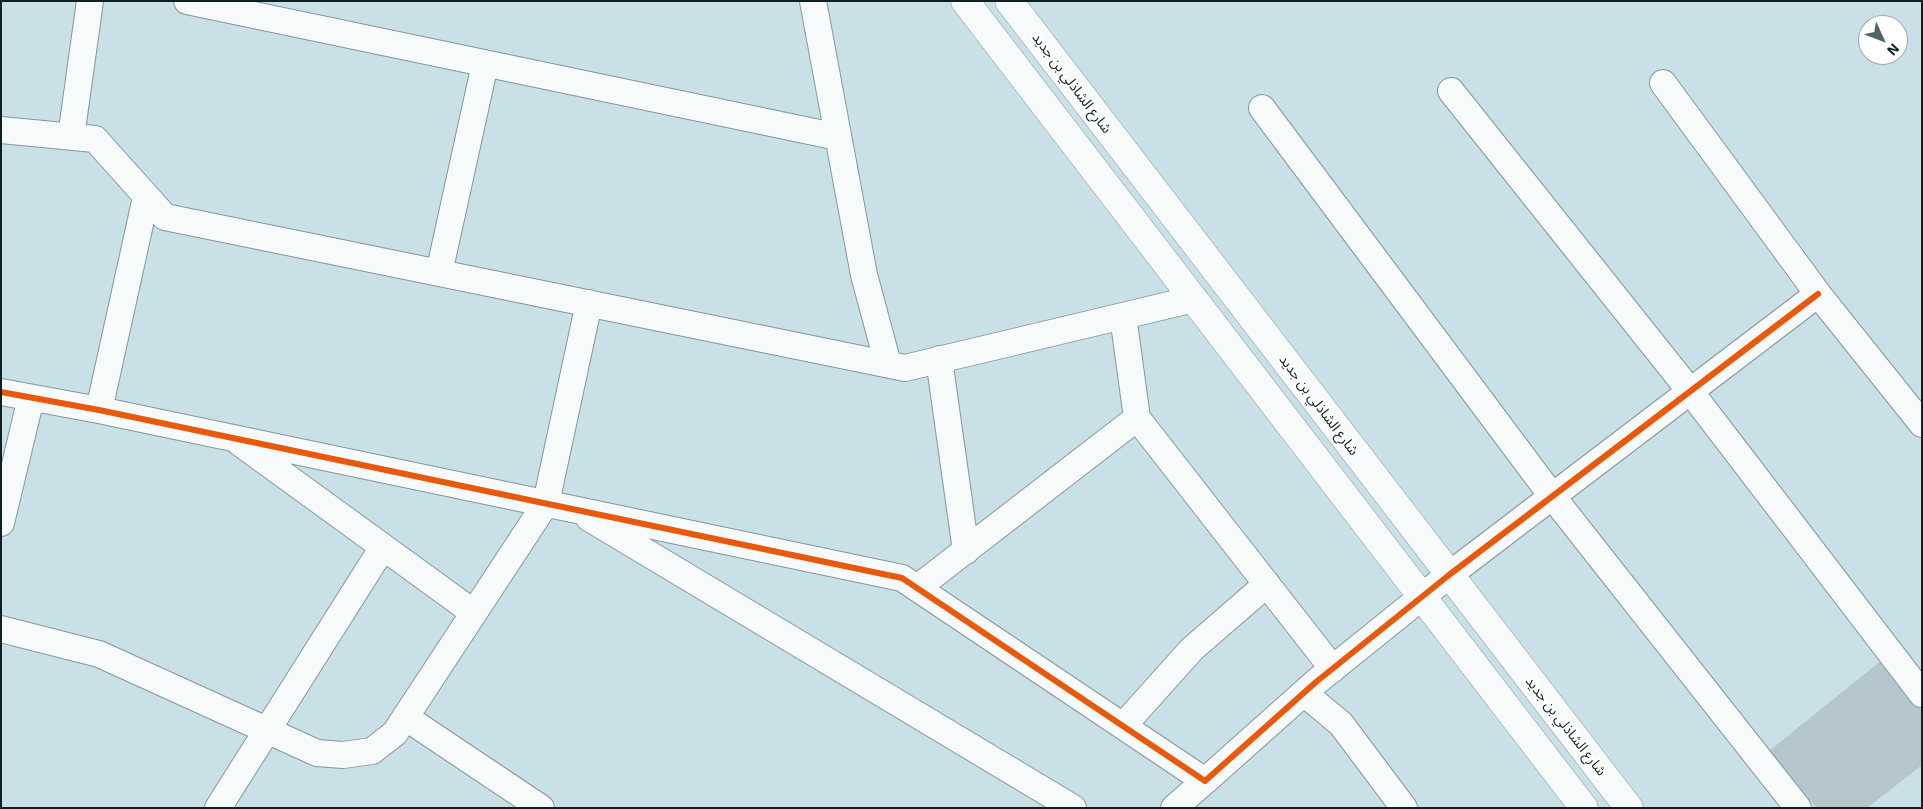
<!DOCTYPE html>
<meta charset="utf-8">
<style>
body{margin:0}
#map{position:relative;width:1923px;height:809px;overflow:hidden;background:#c9e0e6;font-family:"Exo 2",sans-serif}
canvas{display:block}
.frame{position:absolute;inset:0;border:2px solid #0f2023;pointer-events:none}
.north{position:absolute;left:1858px;top:15px;width:50px;height:50px;box-sizing:border-box;background:#fff;border:1px solid #9fa6a7;border-radius:50%;rotate:133deg;font-size:14px;font-weight:700;line-height:20px;text-align:center;color:#0f2023}
.north::after{content:'';display:block;margin:auto;width:18px;height:22px;background:#506367;clip-path:polygon(50% 0,100% 100%,50% 72%,0 100%)}
</style>
<div id="map">
<canvas width="1923" height="809"></canvas>
<div class="frame"></div>
<div class="north">N</div>
</div>
<script>
const c = document.querySelector('canvas').getContext('2d');
c.lineJoin = 'round';
function paint(path, color) { c.fillStyle = color; c.fill(path, 'evenodd'); }
const toPath = rows => new Path2D(rows.map(r => 'M' + r).join(''));
function stroke(path, color, width, dash) { c.strokeStyle = color; c.lineWidth = width; c.lineCap = dash ? 'butt' : 'round'; c.setLineDash(dash || []); c.stroke(path); }
function drawText(font, color, halo, rows, align = 'center') {
  c.font = font + ' "Exo 2","Noto Sans Arabic",sans-serif'; c.lineWidth = 4; c.setLineDash([]); c.textBaseline = 'middle'; c.strokeStyle = halo; c.fillStyle = color; for (const [text, x, y, turn = 0] of rows) {
    c.save(); c.translate(x, y); c.rotate((+turn || 0) * Math.PI / 180); c.textAlign = isNaN(turn) ? turn : align; if (halo) c.strokeText(text, 0, 0); c.fillText(text, 0, 0); c.restore();
  }
}
paint(toPath([
 [1882,660,1922,711,1922,765,1867,808,1817,808,1769,751]
]), '#b5c7cc');
const street = toPath([
 [187,1,838,137],
 [813,1,864,275,888,364],
 [1663,83,1818,294,1922,424],
 [1451,91,1690,391,1922,694],
 [1262,108,1552,496,1798,808],
 [1,130,95,139,165,217,905,368,1194,299],
 [71,137,90,1],
 [439,273,485,64],
 [1123,316,1137,418,1333,669],
 [939,359,966,551],
 [1,392,99,410,902,578,1205,781,1316,682,1449,575,1818,294],
 [99,410,146,197],
 [240,443,474,613],
 [589,518,1073,808],
 [1,523,31,398],
 [917,588,1137,418],
 [1,629,99,654,317,753,343,755,372,751,395,733,546,503,589,303],
 [1304,693,1341,724,1404,808],
 [405,717,541,808],
 [1123,726,1192,649,1267,584],
 [218,808,383,547],
 [1174,808,1205,781]
]);
const secondary = toPath([
 [965,1,1584,808],
 [1009,1,1629,808]
]);
stroke(street, '#86979c', 28);
stroke(secondary, '#86979c', 29);
stroke(street, '#f7fafb', 26);
stroke(secondary, '#f7fafb', 28);
stroke(toPath([
 [1,392,99,410,902,578,1205,781,1316,682,1449,575,1818,294]
]), '#e8590c', 6);
drawText('14px', '#0f2023', '#fff', [
 ["شارع الشاذلي بن جديد",1072,83,53],
 ["شارع الشاذلي بن جديد",1319,405,53],
 ["شارع الشاذلي بن جديد",1566,726,52]
]);
</script>
